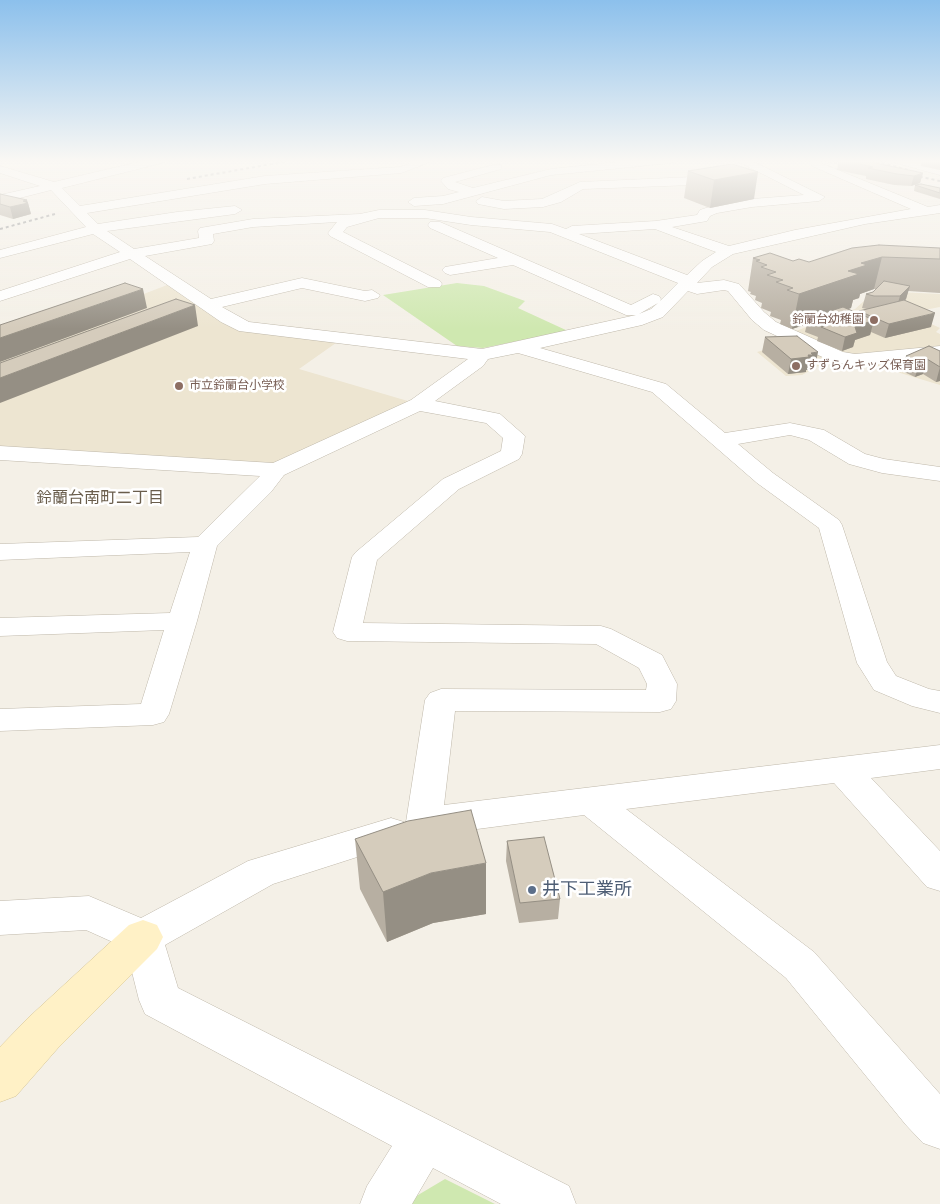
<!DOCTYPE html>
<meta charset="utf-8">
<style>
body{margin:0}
canvas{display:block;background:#f4f0e7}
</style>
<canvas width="940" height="1204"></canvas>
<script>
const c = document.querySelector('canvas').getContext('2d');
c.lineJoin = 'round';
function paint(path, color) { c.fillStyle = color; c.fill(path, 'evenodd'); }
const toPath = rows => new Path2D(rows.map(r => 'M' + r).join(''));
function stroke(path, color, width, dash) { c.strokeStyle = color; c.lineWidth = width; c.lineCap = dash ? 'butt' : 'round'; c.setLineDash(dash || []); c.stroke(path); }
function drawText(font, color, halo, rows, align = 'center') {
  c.font = font + ' Rubik,"Noto Sans JP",sans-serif'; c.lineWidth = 5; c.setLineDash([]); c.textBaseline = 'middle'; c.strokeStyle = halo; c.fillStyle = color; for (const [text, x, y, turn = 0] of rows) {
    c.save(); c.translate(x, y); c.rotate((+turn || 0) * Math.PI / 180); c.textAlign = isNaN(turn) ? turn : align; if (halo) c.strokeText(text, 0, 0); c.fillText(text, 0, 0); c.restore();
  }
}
paint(toPath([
 [175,282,245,327,343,338,299,369,418,404,276,470,0,453,0,327,141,295],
 [875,291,940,294,940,307,908,313,940,328,936,332,940,334,940,347,855,356,842,354,793,332,855,309],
 [795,341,833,358,802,375,786,376,757,352],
 [940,353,940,385,864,362]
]), '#ede5d1');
paint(toPath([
 [457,283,484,286,525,301,518,308,568,331,483,348,457,346,383,295],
 [445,1179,495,1204,409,1204,413,1198]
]), '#cfe8b0');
const street = toPath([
 [147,160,168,160,166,162,62,188,80,206,265,176,400,167,418,160,430,162,401,173,265,184,87,213,98,224,177,212,235,206,242,210,235,214,107,231,134,249,199,238,198,231,200,228,253,219,360,214,379,210,425,210,471,217,552,224,566,229,572,226,656,221,697,215,700,210,709,207,752,199,804,195,735,160,750,160,825,197,819,201,752,207,717,213,710,216,707,221,672,227,729,246,795,230,911,209,812,166,812,162,816,161,928,207,940,205,940,213,865,224,733,254,712,267,697,283,724,280,739,284,764,312,776,322,843,352,855,354,940,346,940,356,855,366,831,361,764,330,752,320,728,291,724,290,697,294,688,291,663,317,642,325,540,348,666,384,725,433,790,423,824,430,865,454,884,459,940,467,940,481,882,473,849,464,809,440,790,435,738,444,773,473,839,520,842,525,887,662,896,676,929,689,940,691,940,713,912,706,874,690,857,663,819,528,757,483,652,392,518,353,488,359,483,366,435,401,500,414,525,436,522,454,519,459,459,489,377,560,363,623,601,626,611,629,662,655,677,684,676,701,671,709,660,712,455,711,444,805,940,745,940,769,871,778,940,851,940,891,927,887,834,783,626,809,814,952,940,1094,940,1149,923,1143,906,1125,786,978,584,815,424,836,411,832,406,822,425,700,430,693,441,689,646,690,647,684,639,668,596,644,347,641,337,638,333,632,352,557,356,552,443,479,501,451,503,438,486,423,420,411,284,475,271,492,217,546,197,621,169,714,164,722,153,725,0,731,0,709,141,704,164,630,0,636,0,618,170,613,190,552,0,560,0,544,198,537,260,476,0,460,0,446,273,463,411,400,468,359,239,331,221,322,130,259,0,301,0,291,120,252,93,234,0,258,0,250,86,227,51,190,0,203,0,195,40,186,0,173,0,166,54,182,147,160],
 [379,218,425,218,471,225,550,232,678,283,660,301,661,299,659,296,653,294,631,305,440,222,430,222,428,225,430,228,498,258,445,267,442,270,445,273,450,275,513,265,626,315,636,315,482,349,249,322,222,307,302,288,365,301,378,298,380,295,372,290,365,291,302,278,211,299,145,256,212,244,214,241,213,234,253,227,337,222,328,233,330,236,428,287,440,287,442,284,440,281,343,232,347,227,379,218],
 [655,229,716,252,702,261,687,275,579,234,655,229],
 [658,303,651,309,639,314,658,303],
 [636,160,677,160,671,163,551,175,443,204,414,206,408,202,414,198,443,196,459,192,448,189,441,181,443,178,497,164,501,165,501,169,455,182,473,188,551,169,636,160],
 [885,160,905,160,940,169,940,175,885,160],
 [693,177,725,179,731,183,725,187,693,185,583,189,561,202,543,207,504,209,478,204,476,201,482,197,504,201,542,199,580,182,693,177],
 [391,818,404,822,409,832,404,842,273,884,165,945,178,988,569,1186,576,1204,501,1204,433,1168,412,1204,360,1204,367,1186,392,1146,145,1014,139,1000,126,948,86,930,0,935,0,901,89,896,141,918,248,861,391,818]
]);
const secondary = toPath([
 [894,160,940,160,940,165,900,163,894,160],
 [143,920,157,925,163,937,157,949,58,1048,16,1096,0,1102,0,1047,28,1018,129,925,143,920]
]);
stroke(street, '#bfb8aa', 1);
stroke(secondary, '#d4c497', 1);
paint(street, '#fff');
paint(secondary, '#fff1c6');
stroke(toPath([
 [816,160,851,165],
 [870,160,916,172],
 [908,174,940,181],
 [187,179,294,160],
 [0,229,55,214]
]), '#969696', 2, [3, 3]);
paint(toPath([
 [839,160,923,173,920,183,911,186,894,185,866,179,866,176,837,170],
 [922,160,940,160,940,170,921,166],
 [732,164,754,199,710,208,684,198,688,171],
 [915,185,940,188,940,199,914,191],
 [28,203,31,214,13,219,0,215,0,204],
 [940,248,940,293,908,291,906,299,905,300,931,327,885,338,871,332,870,335,855,340,853,347,842,351,817,341,818,337,805,332,807,324,792,329,780,324,781,320,770,316,771,312,761,308,762,303,755,300,756,296,750,294,751,292,748,291,753,258,809,262],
 [874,289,876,289,873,292,866,294,862,308,867,309,859,311,858,314,848,309,851,308,853,300,859,298,860,294],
 [765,337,815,367,811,367,810,370,806,370,806,372,788,374,762,352],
 [940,351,940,381,936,382,923,374,915,377,902,371,906,356],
 [355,839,486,914,433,923,387,942,360,889],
 [507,841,560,899,558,919,519,923,506,861]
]), '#b7afa2');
paint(toPath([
 [758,172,754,199,710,208,714,180],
 [923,173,920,183,911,186,914,176],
 [27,200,28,203,31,214,13,219,10,207,23,201],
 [882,257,874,289,860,294,859,298,853,300,851,308,816,321,808,318,807,324,792,329,799,294,848,271,861,263],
 [910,286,906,299,896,310,900,296],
 [143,289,147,308,0,362,0,338],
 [195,305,198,326,0,403,0,378],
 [935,313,931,327,885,338,889,324],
 [874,320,870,335,855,340,853,347,842,351,845,337,855,327],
 [818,352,815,367,811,367,810,370,806,370,806,372,788,374,791,359,811,353],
 [927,359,923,374,915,377,920,362],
 [940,367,940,381,936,382],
 [486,863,486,914,433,923,387,942,383,892,431,873]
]), '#958f84');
const building = toPath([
 [841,160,861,160,923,173,914,176,897,174,868,168,873,167,841,160],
 [732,164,758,172,714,180,688,171,732,164],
 [921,184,940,188,940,193,915,185,921,184],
 [0,194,27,200,23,201,28,203,10,207,0,204,0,194],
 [879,245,940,248,940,259,882,257,861,263,867,265,848,271,859,274,799,294,787,290,793,288,776,282,783,280,767,275,776,272,761,267,767,265,756,261,760,260,753,258,770,253,793,261,799,259,809,262,852,248,879,245],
 [884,281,910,286,900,296,874,296,866,294,873,292,884,281],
 [125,283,143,289,0,338,0,325,125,283],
 [176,299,195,305,0,378,0,363,176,299],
 [904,300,935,313,889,324,859,311,904,300],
 [843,307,874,320,855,327,857,333,845,337,821,327,827,325,808,318,843,307],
 [797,336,818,352,811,353,813,355,808,355,809,357,791,359,765,337,797,336],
 [929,346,940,351,940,367,927,359,920,362,906,356,929,346],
 [471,810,486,863,431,873,383,892,355,839,408,821,471,810],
 [544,837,560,899,520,903,507,841,544,837]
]);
paint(building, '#d5ccbc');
stroke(building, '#958f84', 1);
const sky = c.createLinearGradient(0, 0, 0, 329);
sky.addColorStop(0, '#8cc0ec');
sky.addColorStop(0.49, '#faf8f4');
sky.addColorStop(1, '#faf8f400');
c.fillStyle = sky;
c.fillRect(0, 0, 940, 329);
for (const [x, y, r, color] of [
 [874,320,5,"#8d6e63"],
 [796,366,5,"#8d6e63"],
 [179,386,5,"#8d6e63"],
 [532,890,5,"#5c6f8a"]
]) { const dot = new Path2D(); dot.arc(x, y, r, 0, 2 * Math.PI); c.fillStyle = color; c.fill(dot); stroke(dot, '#fff', 2); }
drawText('12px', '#785e54', '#fff', [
 ["鈴蘭台幼稚園",864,320,"right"],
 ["すずらんキッズ保育園",806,366],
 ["市立鈴蘭台小学校",189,386]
], 'left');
drawText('16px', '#6a5e4d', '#fff', [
 ["鈴蘭台南町二丁目",100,498]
]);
drawText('18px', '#4e5e75', '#fff', [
 ["井下工業所",542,890]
], 'left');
</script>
